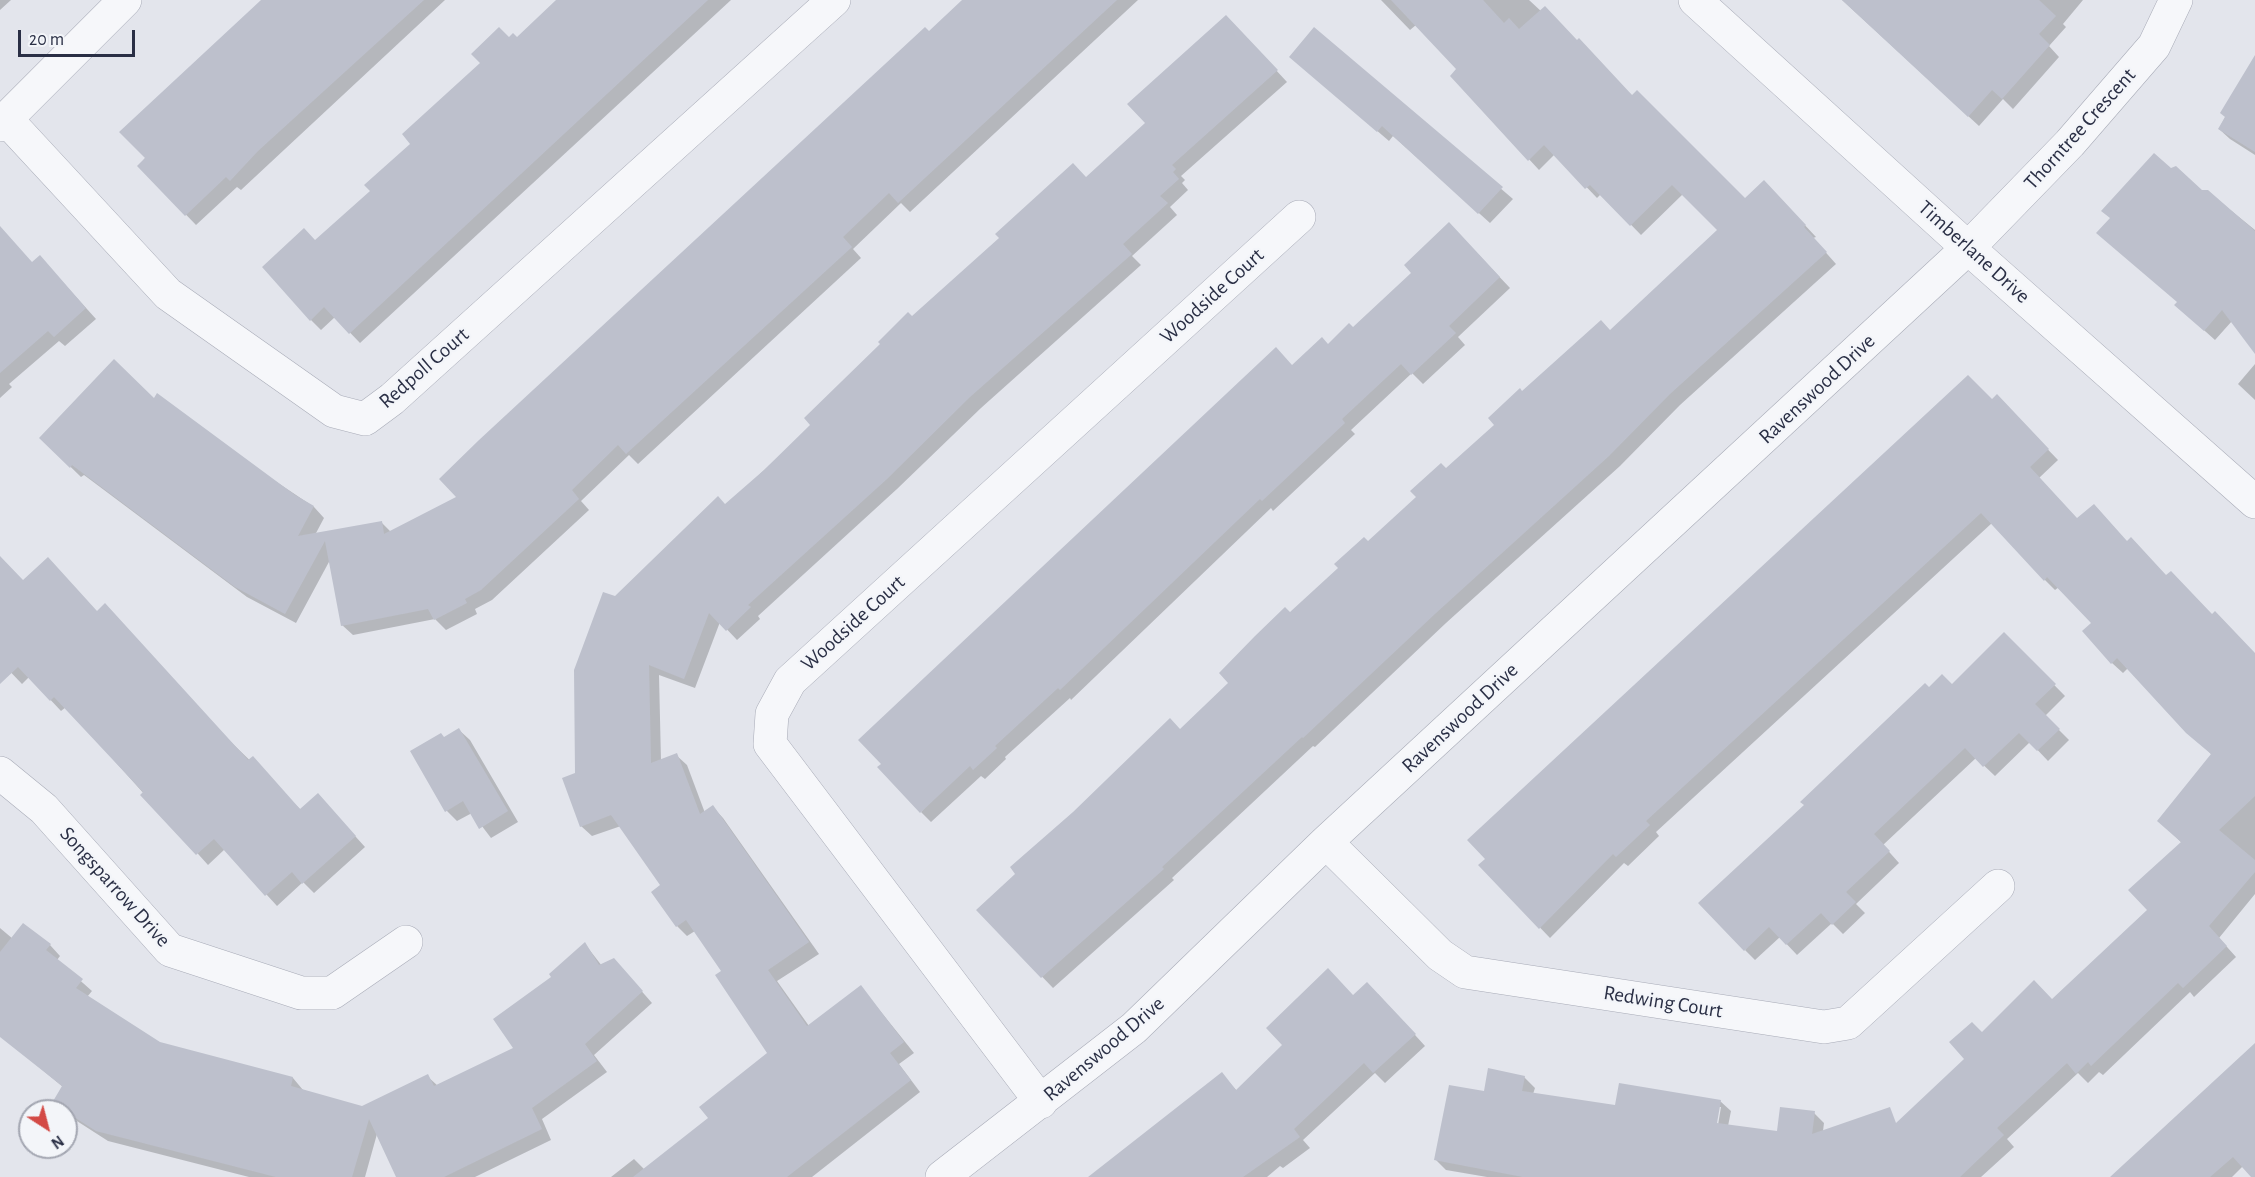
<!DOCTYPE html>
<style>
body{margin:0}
#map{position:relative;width:2255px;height:1177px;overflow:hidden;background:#e3e5ec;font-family:"Alegreya Sans",sans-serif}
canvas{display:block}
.north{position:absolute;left:18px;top:1099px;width:60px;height:60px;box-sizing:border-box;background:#f3f5f9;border:2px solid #a3a6b1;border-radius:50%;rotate:144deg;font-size:16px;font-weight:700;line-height:24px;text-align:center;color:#2a2f45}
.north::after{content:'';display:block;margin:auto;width:21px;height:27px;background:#d34a46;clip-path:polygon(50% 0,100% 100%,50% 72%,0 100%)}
.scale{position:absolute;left:18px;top:30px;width:117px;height:27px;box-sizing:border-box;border:3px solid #2a2f45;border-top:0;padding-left:8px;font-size:18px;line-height:21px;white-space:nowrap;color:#2a2f45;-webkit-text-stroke:4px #f3f5f9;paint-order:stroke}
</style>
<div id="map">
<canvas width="2255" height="1177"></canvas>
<div class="north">N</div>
<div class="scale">20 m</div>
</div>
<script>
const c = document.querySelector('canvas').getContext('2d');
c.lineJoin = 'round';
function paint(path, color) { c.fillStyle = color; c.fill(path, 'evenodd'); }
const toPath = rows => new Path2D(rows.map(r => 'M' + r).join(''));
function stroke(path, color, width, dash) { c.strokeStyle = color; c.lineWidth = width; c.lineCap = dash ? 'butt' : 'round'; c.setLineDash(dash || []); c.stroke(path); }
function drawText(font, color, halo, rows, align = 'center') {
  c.font = font + ' "Alegreya Sans",sans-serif'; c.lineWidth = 4.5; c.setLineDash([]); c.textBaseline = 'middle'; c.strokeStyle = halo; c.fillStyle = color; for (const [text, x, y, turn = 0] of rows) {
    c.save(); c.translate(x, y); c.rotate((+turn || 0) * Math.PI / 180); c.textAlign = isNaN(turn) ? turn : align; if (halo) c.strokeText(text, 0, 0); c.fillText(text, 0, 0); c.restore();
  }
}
paint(toPath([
 [0,0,11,0,0,10],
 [265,0,445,0,241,190,237,187,196,225,139,166],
 [558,0,731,0,360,343,335,317,321,330,311,320,316,242,372,191,509,39,517,39],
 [964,0,1138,0,910,212,901,203,853,249,861,258,638,464,629,455,581,501,589,510,492,600,475,609,477,614,446,630,435,619,353,635,342,625,330,560,296,623,247,597,84,475,81,477,41,438,154,400,314,507,324,518,315,535,381,522,391,532,458,497],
 [1381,0,1529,0,1745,200,1775,193,1816,237,1813,238,1836,264,1680,405,1620,466,1446,623,1315,747,1313,746,1172,878,1174,880,1053,988,978,910,1180,731,1230,683,1290,614,1496,425,1522,393,1610,332,1719,230,1683,194,1641,235,1601,194,1597,198,1555,154,1539,170,1452,76,1458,69,1416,25,1410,30],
 [1842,0,2083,0,2063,24,2066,27,2049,46,2059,57,2013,109,2003,99,1979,126],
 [1237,28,1287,82,1181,176,1185,180,1182,183,1188,190,1170,207,1177,215,1132,256,1141,265,981,408,897,489,758,616,760,619,737,640,720,622,695,688,659,675,661,761,676,755,687,765,705,813,713,807,723,818,819,954,777,981,809,1026,861,987,914,1053,899,1064,920,1092,812,1177,611,1177,634,1159,645,1170,710,1118,769,1053,723,971,695,931,687,936,677,926,662,885,621,826,592,836,581,826,577,775,615,598,726,506,812,425,912,318,1086,179,1147,123],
 [1314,29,1513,199,1490,223,1393,136,1389,141,1291,57],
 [2255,58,2255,155,2230,139,2219,129],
 [2207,191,2255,230,2255,352,2232,321,2215,340,2187,315,2178,303,2201,192],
 [1459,234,1510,288,1458,337,1465,345,1423,384,1412,373,1351,430,1355,434,1273,511,1271,508,1071,700,1070,698,1005,757,1006,759,985,779,981,776,931,822,921,812,1293,367,1353,329],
 [0,245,33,264,50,268,96,319,65,346,59,341,9,384,12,387,0,398],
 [2255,364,2255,400,2238,384],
 [1992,401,2007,407,2058,460,2039,478,2078,520,2128,542,2255,654,2255,894,2219,938,2236,957,2194,997,2190,992,2103,1075,2099,1072,2088,1083,2078,1073,2007,1139,2014,1147,1981,1177,1957,1177,1967,1059,1982,1034,2053,1001,2149,910,2182,843,2159,821,2212,755,2128,668,2123,673,2112,663,2084,631,2093,623,2059,587,2055,590,2045,580,1992,523,1656,832,1659,836,1628,866,1624,863,1550,938,1480,865],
 [0,558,23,582,97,612,301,810,328,806,365,847,314,893,303,882,277,906,225,849,208,865,66,707,61,711,29,677,22,684,0,661],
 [2004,634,2065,696,2045,716,2069,740,2048,761,2030,742,1995,776,1976,758,1883,845,1899,863,1856,904,1865,913,1843,934,1832,923,1797,955,1780,937,1755,960,1745,950,1929,689,1952,686],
 [459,730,470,740,518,822,491,838,472,813,457,821,447,811,444,738],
 [0,928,13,939,50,945,60,956,57,960,92,991,87,997,159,1043,293,1078,303,1090,362,1107,427,1076,438,1086,515,1049,554,977,585,944,602,966,624,971,652,1003,594,1055,607,1072,542,1119,551,1140,475,1177,398,1177,377,1134,365,1177,249,1177,108,1141,66,1114,66,1111,62,1111,53,1102,63,1087,0,1035],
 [1378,994,1425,1046,1385,1083,1375,1073,1303,1140,1310,1148,1283,1168,1280,1166,1267,1177,1111,1177,1222,1074,1237,1091,1353,996],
 [2255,1045,2255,1177,2243,1166,2232,1177,2112,1177],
 [1524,1077,1535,1088,1533,1094,1616,1107,1720,1101,1731,1111,1728,1126,1778,1133,1814,1113,1824,1123,1823,1131,1915,1177,1487,1177,1446,1170,1436,1160,1485,1093],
 [1718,1107,1721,1107,1717,1131,1714,1130]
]), '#0003');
paint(toPath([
 [261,0,424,0,258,151,230,181,226,177,185,216,137,166,145,158,119,132],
 [556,0,708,0,349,334,324,307,310,321,262,267,304,228,315,240,370,191,364,185,410,144,402,134,480,63,471,54,499,27,509,37,513,33,517,37],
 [962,0,1117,0,898,203,889,193,843,237,852,247,626,454,618,445,572,490,579,499,481,590,465,599,467,603,434,620,428,609,341,626,325,541,285,614,235,587,72,465,70,468,39,438,114,359,154,398,157,393,295,495,314,506,298,536,382,521,384,534,456,497,439,479,479,440,925,27,929,31],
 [1391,0,1483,0,1504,23,1509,18,1519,29,1545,6,1577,40,1579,38,1632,95,1637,90,1745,198,1764,180,1806,225,1804,227,1827,252,1670,394,1609,456,1436,613,1303,738,1302,737,1162,867,1164,869,1041,978,976,910,1015,874,1010,867,1073,812,1170,718,1180,729,1228,683,1219,673,1255,636,1285,607,1290,612,1338,568,1334,564,1364,537,1368,541,1416,497,1410,491,1441,463,1446,468,1494,425,1488,418,1520,388,1522,391,1601,320,1610,330,1717,230,1672,185,1630,226,1590,185,1585,189,1544,145,1528,161,1450,76,1456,69],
 [1842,0,2039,0,2056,16,2039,34,2050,45,2002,99,1992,90,1968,117],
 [1226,15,1278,70,1172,165,1176,169,1173,172,1179,179,1160,196,1168,203,1123,244,1132,254,970,397,887,479,748,605,751,607,726,631,709,613,684,679,649,665,651,763,677,753,700,814,713,805,809,942,768,970,807,1026,861,985,904,1042,890,1053,911,1080,787,1177,633,1177,708,1118,699,1107,767,1053,715,975,721,971,686,920,676,927,651,892,660,885,611,815,580,827,562,778,575,773,574,670,603,592,615,596,718,496,725,504,764,470,810,425,804,418,880,344,878,342,908,312,912,316,999,238,995,234,1073,163,1086,177,1145,123,1127,104],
 [1314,27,1503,187,1478,214,1382,126,1377,132,1289,57],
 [2255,55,2255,152,2218,129,2225,117,2220,113],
 [2154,153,2171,168,2176,166,2202,190,2208,190,2255,231,2255,354,2222,310,2204,331,2174,305,2177,302,2096,233,2110,218,2101,211],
 [1449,222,1500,277,1449,326,1456,333,1411,375,1401,364,1342,419,1345,423,1262,501,1260,499,1060,690,1058,688,995,746,997,748,973,770,970,766,920,813,877,767,881,764,858,740,1276,347,1292,365,1322,337,1328,344,1349,323,1353,327,1411,273,1404,265],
 [0,226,32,262,40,255,86,308,54,337,48,331,0,373],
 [1968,375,1992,399,1997,394,2049,449,2030,467,2077,518,2094,504,2127,541,2131,537,2166,575,2171,571,2212,614,2215,611,2255,653,2255,796,2219,830,2255,860,2255,872,2209,926,2227,946,2183,988,2178,983,2091,1066,2088,1062,2076,1074,2067,1063,1997,1128,2004,1135,1960,1177,1523,1177,1434,1160,1449,1085,1484,1091,1488,1068,1525,1076,1522,1091,1615,1105,1619,1083,1721,1100,1717,1123,1777,1131,1780,1107,1815,1111,1812,1134,1890,1107,1896,1123,1964,1059,1949,1042,1972,1022,1982,1032,2034,980,2052,999,2147,910,2128,890,2181,842,2157,821,2211,754,2186,733,2117,658,2111,664,2082,631,2091,623,2047,577,2044,581,1981,513,1646,821,1650,825,1616,857,1613,854,1539,929,1478,865,1485,859,1467,840],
 [0,556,23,580,48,557,97,611,105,603,248,760,253,756,300,809,318,793,356,836,302,884,292,872,265,896,214,839,196,855,140,795,143,792,54,697,50,701,18,667,0,684],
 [2004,632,2056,684,2035,704,2060,729,2037,751,2019,733,1983,767,1965,748,1874,834,1890,851,1846,892,1856,902,1832,925,1821,913,1786,945,1769,927,1744,951,1698,903,1804,805,1800,802,1925,683,1929,687,1942,674,1952,684],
 [459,728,508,811,479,829,463,801,445,812,410,751,441,733,444,737],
 [23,923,51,944,46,950,83,979,76,988,160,1042,293,1077,291,1086,362,1106,428,1074,434,1086,513,1048,493,1019,551,977,549,974,585,942,599,965,614,958,643,991,585,1044,597,1061,532,1108,542,1129,444,1177,396,1177,369,1119,352,1177,276,1177,96,1131,52,1103,62,1086,0,1037,0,952],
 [1328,968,1353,995,1367,982,1416,1034,1373,1073,1364,1063,1294,1129,1300,1137,1243,1177,1088,1177,1222,1072,1236,1090,1282,1045,1266,1028],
 [2255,1043,2255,1177,2251,1177,2233,1157,2210,1177,2110,1177]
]), '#bdc0cc');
const minor = toPath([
 [1695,0,1968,248,2255,502],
 [6,119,168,294,334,411,365,419,392,399,834,0],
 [0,125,125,0],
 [0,773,44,809,170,950,301,993,332,993,406,942],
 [1326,842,1440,955,1465,972,1824,1027,1848,1023,1998,886],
 [1041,1102,770,744,772,714,790,681,1299,217],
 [942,1177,1134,1028,1326,842,1968,248,2070,143,2154,46,2176,0]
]);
stroke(minor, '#a8abb7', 34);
stroke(minor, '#f6f7fa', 33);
drawText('21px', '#2a2f45', '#f3f5f9', [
 ["Thorntree Crescent",2080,129,-48],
 ["Timberlane Drive",1974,252,42],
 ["Woodside Court",1212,296,-42],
 ["Redpoll Court",424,368,-41],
 ["Ravenswood Drive",1817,389,-43],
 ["Woodside Court",853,623,-42],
 ["Ravenswood Drive",1460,718,-43],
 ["Songsparrow Drive",115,887,48],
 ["Redwing Court",1663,1002,9],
 ["Ravenswood Drive",1104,1049,-40]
]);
</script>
